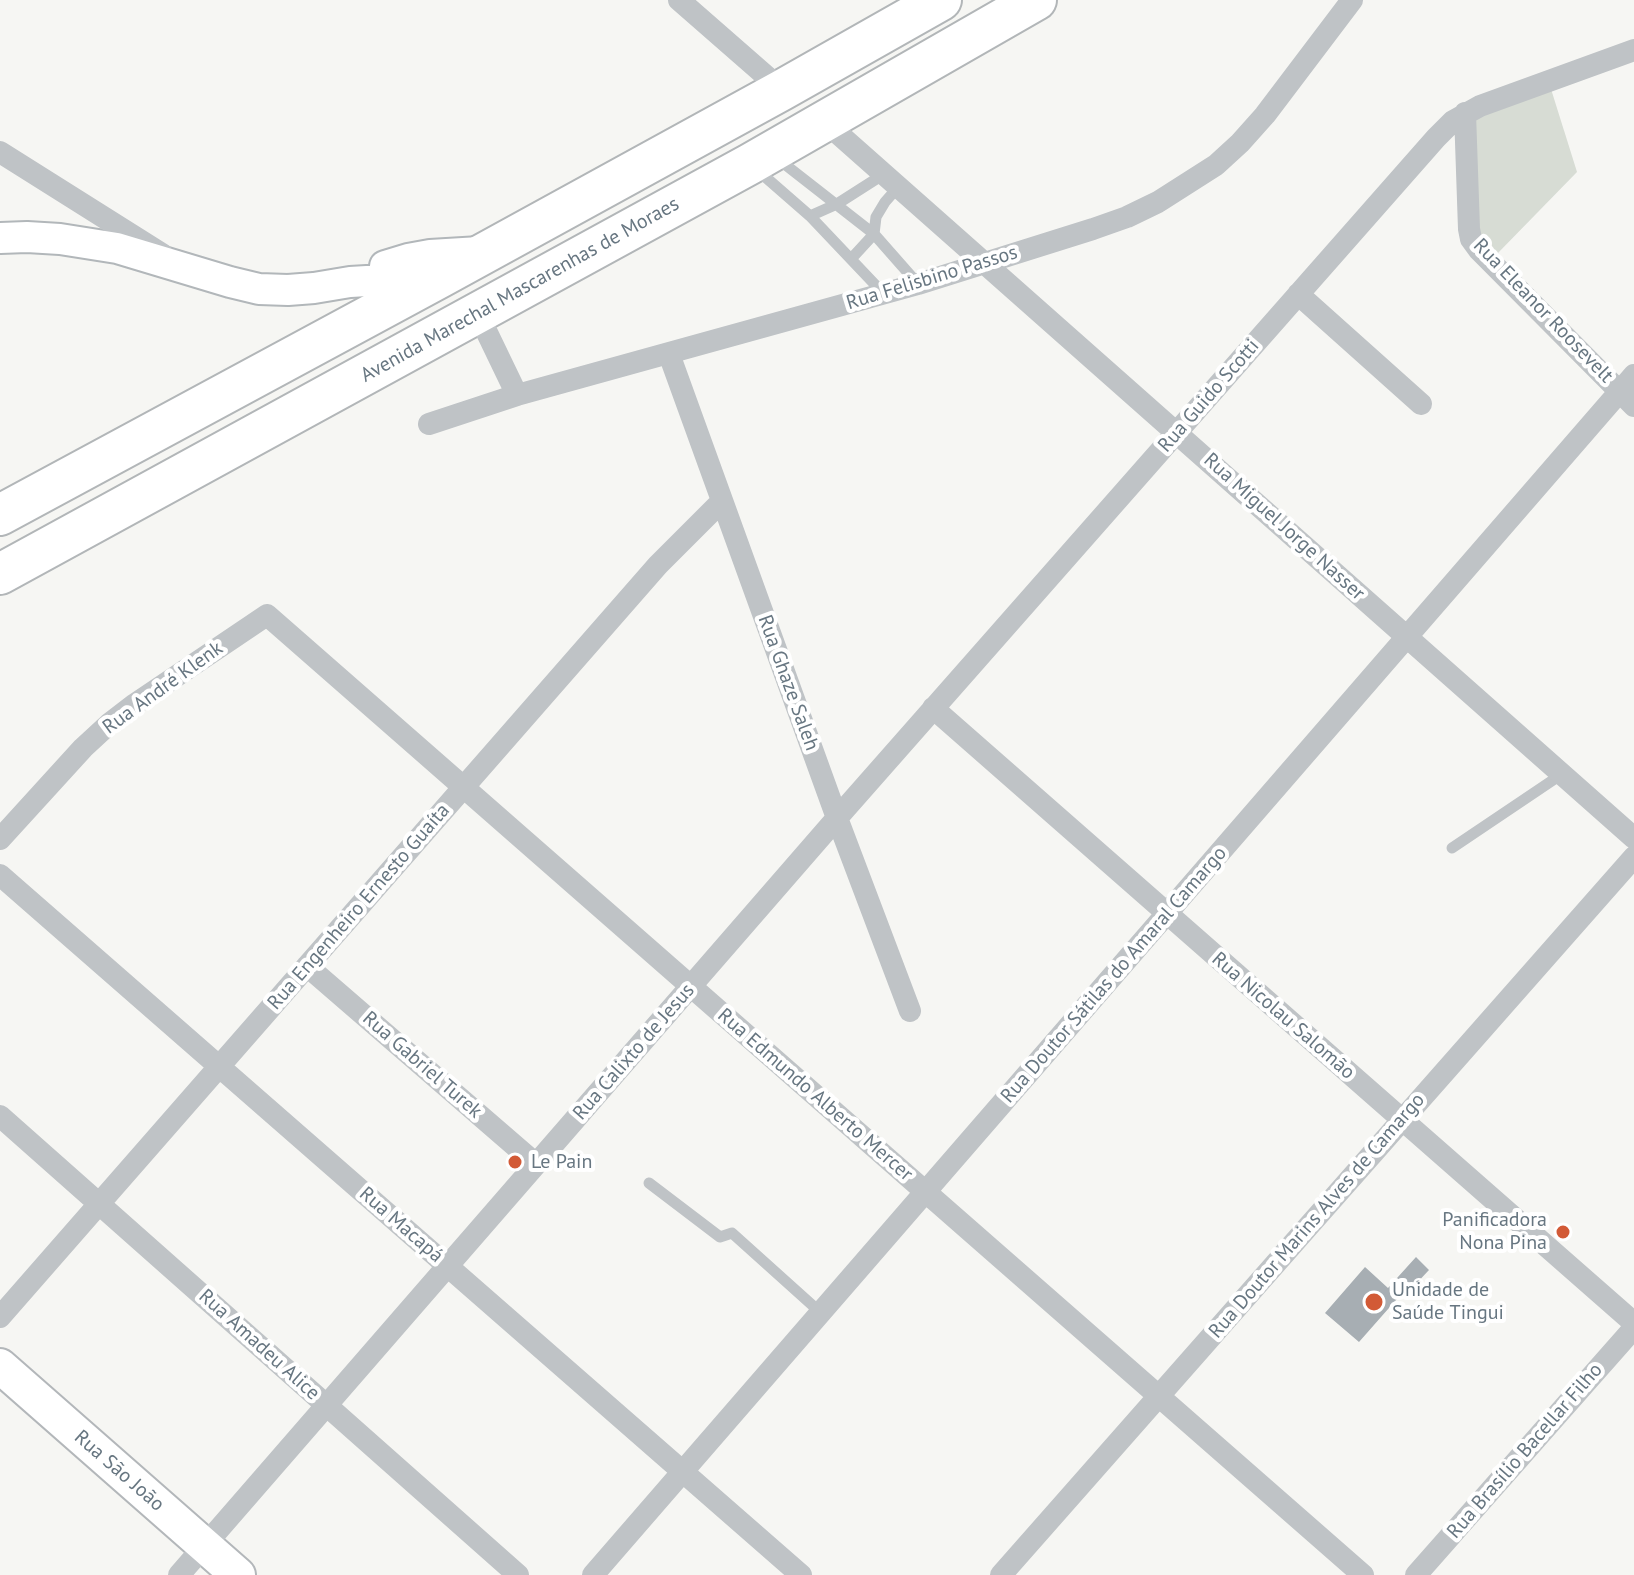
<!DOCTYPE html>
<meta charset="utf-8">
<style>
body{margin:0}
canvas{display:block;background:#f6f6f3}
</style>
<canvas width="1634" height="1575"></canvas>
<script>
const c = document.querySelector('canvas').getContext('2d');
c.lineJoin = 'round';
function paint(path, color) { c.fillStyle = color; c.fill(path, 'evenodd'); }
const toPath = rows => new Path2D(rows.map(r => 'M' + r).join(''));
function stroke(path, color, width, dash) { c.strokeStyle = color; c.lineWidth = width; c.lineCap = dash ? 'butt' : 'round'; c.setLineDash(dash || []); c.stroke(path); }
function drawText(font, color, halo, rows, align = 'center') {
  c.font = font + ' "PT Sans",sans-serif'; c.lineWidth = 8; c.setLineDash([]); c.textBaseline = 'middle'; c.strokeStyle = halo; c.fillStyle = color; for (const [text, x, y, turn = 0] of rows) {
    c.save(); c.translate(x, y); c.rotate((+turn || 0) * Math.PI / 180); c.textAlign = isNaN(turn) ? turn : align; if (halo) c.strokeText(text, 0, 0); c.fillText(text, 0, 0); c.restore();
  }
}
paint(toPath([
 [1551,89,1577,172,1497,254,1481,236,1478,224,1474,119]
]), '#d7dcd4');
paint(toPath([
 [1416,1257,1429,1270,1414,1286,1411,1283,1359,1342,1325,1313,1365,1267,1388,1288]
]), '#a7aeb3');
const secondary = toPath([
 [0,238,27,237,60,239,117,248,230,282,259,289,288,290,314,288,350,282,435,277],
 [385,266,408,259,430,255,480,252]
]);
const primary = toPath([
 [0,1366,238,1575]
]);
const highway = toPath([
 [0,515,441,277,782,90,941,0],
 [0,574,750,164,1036,0]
]);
stroke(secondary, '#b2b7ba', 34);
stroke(primary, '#b3b7ba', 38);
stroke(highway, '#b2b6b8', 44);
stroke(toPath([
 [778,159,874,234,851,259],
 [755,168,810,216,883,293],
 [899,186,885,202,876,217,874,234,918,284],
 [810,216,837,204,884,174],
 [1452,848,1562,774],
 [649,1183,720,1237,732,1233,821,1313]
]), '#bfc3c6', 11);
stroke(toPath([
 [679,0,782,90],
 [1465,113,1469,229,1471,239,1479,250,1634,406],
 [825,122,1634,838],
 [0,152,162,254],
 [1298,294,1421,404],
 [478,314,517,395,918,284,1093,229,1127,217,1158,202,1216,165,1240,143,1265,115,1352,0],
 [669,354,837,818,910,1011],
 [429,424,517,395],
 [933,708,1634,1323],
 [0,839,83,748,109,724,135,704,267,615,1363,1575],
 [0,875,801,1575],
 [307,966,536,1164],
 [0,1116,518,1575],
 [0,1317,658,565,722,501],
 [179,1575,837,818,1436,138,1453,121,1480,106,1634,50],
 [593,1575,1634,375],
 [1001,1575,1634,857],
 [1416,1575,1634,1328]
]), '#bfc3c6', 22);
stroke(secondary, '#fff', 30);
stroke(primary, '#fff', 34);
stroke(highway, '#fff', 40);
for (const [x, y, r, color] of [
 [515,1162,8,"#d25a36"],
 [1563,1232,8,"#d25a36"],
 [1374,1302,10,"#d25a36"]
]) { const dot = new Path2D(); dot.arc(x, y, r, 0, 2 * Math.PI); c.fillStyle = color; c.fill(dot); stroke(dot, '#fff', 3); }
drawText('20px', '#677681', '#fff', [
 ["Rua Felisbino Passos",932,278,-17],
 ["Avenida Marechal Mascarenhas de Moraes",520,290,-29],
 ["Rua Eleanor Roosevelt",1543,311,46],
 ["Rua Guido Scotti",1209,396,-49],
 ["Rua Miguel Jorge Nasser",1284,527,42],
 ["Rua Ghaze Saleh",788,683,70],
 ["Rua André Klenk",163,688,-36],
 ["Rua Engenheiro Ernesto Guaíta",359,907,-49],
 ["Rua Doutor Sátilas do Amaral Camargo",1114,975,-49],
 ["Rua Nicolau Salomão",1283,1016,41],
 ["Rua Calixto de Jesus",634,1052,-49],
 ["Rua Gabriel Turek",422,1065,41],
 ["Rua Edmundo Alberto Mercer",815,1095,41],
 ["Rua Doutor Marins Alves de Camargo",1317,1216,-49],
 ["Rua Macapá",401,1225,41],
 ["Rua Amadeu Alice",259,1345,42],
 ["Rua Brasílio Bacellar Filho",1525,1451,-49],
 ["Rua São João",119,1471,41]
]);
drawText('20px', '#677681', '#fff', [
 ["Le Pain",531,1162],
 ["Panificadora",1547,1220,"right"],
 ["Nona Pina",1547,1243,"right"],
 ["Unidade de",1392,1290],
 ["Saúde Tingui",1392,1313]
], 'left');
</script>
